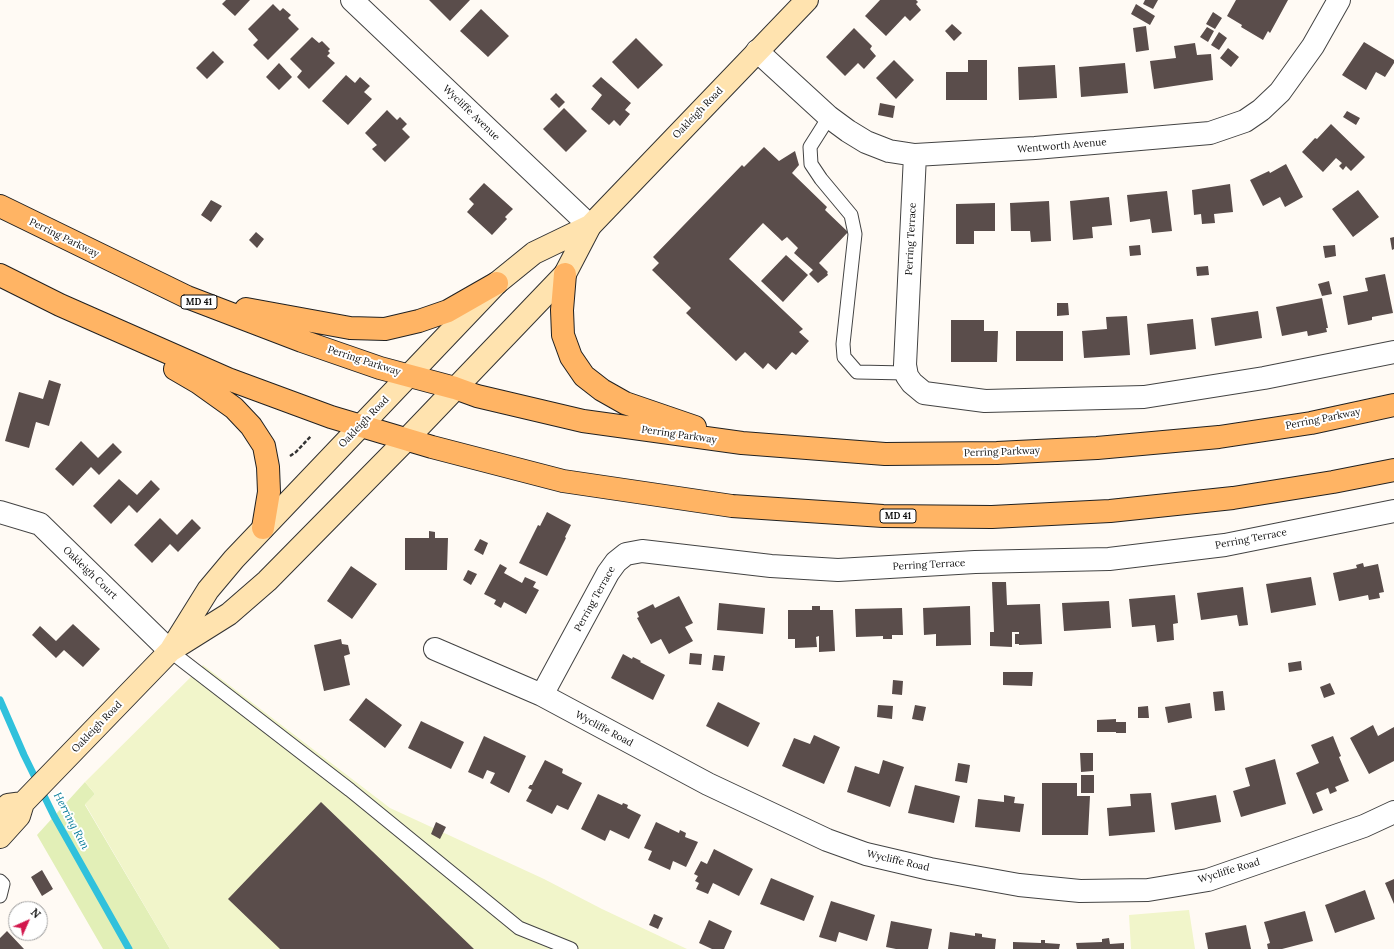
<!DOCTYPE html>
<style>
body{margin:0}
#map{position:relative;width:1394px;height:949px;overflow:hidden;background:#fffaf4;font-family:Lora,serif}
canvas{display:block}
.north{position:absolute;left:8px;top:901px;width:40px;height:40px;box-sizing:border-box;background:#fff;border:1px solid #9f9f9f;border-radius:50%;rotate:45deg;font-size:11px;font-weight:700;line-height:16px;text-align:center;color:#101010}
.north::after{content:'';display:block;margin:auto;width:14px;height:18px;background:#d2174d;clip-path:polygon(50% 0,100% 100%,50% 72%,0 100%)}
</style>
<div id="map">
<canvas width="1394" height="949"></canvas>
<div class="north">N</div>
</div>
<script>
const c = document.querySelector('canvas').getContext('2d');
c.lineJoin = 'round';
function paint(path, color) { c.fillStyle = color; c.fill(path, 'evenodd'); }
const toPath = rows => new Path2D(rows.map(r => 'M' + r).join(''));
function stroke(path, color, width, dash) { c.strokeStyle = color; c.lineWidth = width; c.lineCap = dash ? 'butt' : 'round'; c.setLineDash(dash || []); c.stroke(path); }
function drawText(font, color, halo, rows, align = 'center') {
  c.font = font + ' Lora,serif'; c.lineWidth = 4; c.setLineDash([]); c.textBaseline = 'middle'; c.strokeStyle = halo; c.fillStyle = color; for (const [text, x, y, turn = 0] of rows) {
    c.save(); c.translate(x, y); c.rotate((+turn || 0) * Math.PI / 180); c.textAlign = isNaN(turn) ? turn : align; if (halo) c.strokeText(text, 0, 0); c.fillText(text, 0, 0); c.restore();
  }
}
paint(toPath([
 [85,782,95,794,85,805,170,949,103,949,37,835]
]), '#e2efb7');
paint(toPath([
 [203,665,390,808,544,879,602,909,687,949,170,949,85,804,95,794,85,782],
 [1189,910,1195,949,1131,949,1129,915]
]), '#f1f5ca');
stroke(toPath([
 [0,700,24,755,54,816,129,949]
]), '#30c1dc', 7);
paint(toPath([
 [226,0,250,0,235,16,222,4],
 [429,0,470,0,450,21],
 [880,0,916,0,918,2,916,4,921,10,910,21,905,16,886,36,865,16],
 [1145,0,1158,0,1153,9,1143,4],
 [1236,0,1288,0,1270,33,1268,31,1263,40,1241,27,1242,25,1227,16],
 [273,4,280,11,283,8,291,15,288,18,299,29,268,60,253,45,258,40,248,29],
 [1136,4,1155,16,1150,25,1131,14],
 [481,9,509,36,488,57,460,31],
 [1213,12,1222,18,1215,29,1206,24],
 [952,24,962,33,954,41,945,31],
 [1146,26,1149,50,1136,52,1133,28],
 [1207,27,1214,31,1208,42,1200,37],
 [854,28,872,46,870,49,876,56,864,69,858,63,845,76,826,57],
 [1219,32,1227,38,1219,50,1211,45],
 [312,37,319,43,322,41,330,49,328,51,330,53,327,56,335,63,309,89,297,77,302,71,290,59],
 [636,38,663,65,638,89,612,62],
 [1364,42,1394,60,1394,63,1385,77,1376,72,1366,90,1342,75],
 [1195,43,1197,55,1211,54,1213,80,1154,89,1150,61,1176,58,1174,46],
 [1228,48,1239,57,1231,67,1220,58],
 [213,51,224,62,207,79,196,68],
 [894,60,914,80,896,99,876,78],
 [968,60,987,60,987,100,946,100,946,72,968,72],
 [279,63,292,77,279,90,266,77],
 [1125,63,1128,93,1081,97,1079,67],
 [1055,65,1057,98,1019,100,1018,67],
 [346,75,355,83,360,77,370,86,364,92,372,99,348,125,322,101],
 [601,77,631,103,625,110,630,114,620,126,614,120,609,125,591,109,602,95,592,86],
 [556,93,565,102,559,108,550,99],
 [880,103,895,106,893,118,878,115],
 [564,108,587,131,566,152,543,129],
 [387,110,397,120,400,117,407,124,402,129,410,137,385,162,372,149,377,145,365,133],
 [1347,111,1360,118,1356,125,1343,117],
 [1331,124,1365,157,1351,171,1346,166,1343,170,1339,166,1342,163,1336,158,1323,172,1302,152,1315,138,1317,139],
 [764,147,779,161,795,151,799,165,792,173,827,207,825,210,848,232,819,263,828,272,827,273,828,275,818,283,809,274,813,270,794,253,798,248,787,237,782,241,763,223,729,259,803,329,799,332,809,341,796,355,792,352,776,370,768,363,763,369,745,352,736,361,686,313,691,308,652,270,659,263,653,257,742,165,744,167],
 [1286,164,1303,197,1285,207,1280,197,1263,206,1250,180,1269,171,1270,173],
 [484,183,513,209,505,217,507,219,492,235,467,212,474,204,469,199],
 [1230,184,1233,212,1214,214,1215,223,1202,224,1201,214,1194,215,1192,190],
 [1358,190,1379,217,1353,237,1332,209],
 [1167,191,1172,231,1152,233,1150,219,1130,222,1127,195],
 [1109,197,1112,225,1092,227,1093,238,1073,240,1070,201],
 [211,200,222,206,211,222,201,215],
 [1049,201,1051,241,1031,242,1030,231,1011,231,1010,203],
 [995,203,995,231,974,231,974,244,956,244,956,204],
 [256,232,264,239,257,248,249,240],
 [1394,237,1394,249,1392,250,1390,238],
 [1140,245,1141,255,1130,256,1129,246],
 [1335,245,1336,256,1325,258,1323,246],
 [786,255,808,275,783,302,761,281],
 [1208,266,1209,275,1197,276,1196,267],
 [1385,274,1393,313,1372,317,1372,320,1348,325,1343,296,1368,291,1365,278],
 [1329,281,1332,294,1322,296,1318,284],
 [1322,298,1328,328,1326,328,1327,332,1308,336,1307,331,1282,336,1276,307],
 [1057,303,1068,303,1069,315,1057,316],
 [1258,311,1262,338,1215,346,1211,318],
 [1127,316,1130,355,1084,358,1082,331,1107,329,1106,317],
 [1193,319,1196,349,1150,355,1147,324],
 [951,320,984,320,984,331,998,331,997,362,951,362],
 [1016,331,1063,331,1063,361,1016,361],
 [49,380,61,384,49,426,36,422,29,448,5,441,19,392,43,399],
 [81,441,98,458,113,443,122,452,99,475,91,467,73,486,55,469],
 [119,479,137,495,151,480,160,489,137,513,129,505,111,524,93,506],
 [547,512,571,525,565,537,566,538,547,576,519,563,538,525,540,526],
 [160,518,177,535,192,519,201,528,178,552,170,544,152,563,134,545],
 [429,531,435,532,435,538,448,538,447,570,405,570,405,538,429,538],
 [480,539,488,543,483,555,474,550],
 [1363,563,1364,567,1378,564,1384,592,1379,593,1380,598,1369,600,1368,595,1339,601,1333,573,1357,568,1356,565],
 [500,564,507,568,504,573,522,583,525,577,536,582,533,587,539,590,526,614,504,602,501,608,494,604,496,600,484,594],
 [351,566,377,584,352,619,327,601],
 [468,570,477,574,471,585,463,580],
 [1311,577,1316,605,1271,613,1266,584],
 [992,582,1006,582,1007,605,1040,604,1042,644,1019,645,1019,644,1015,644,1015,634,1019,634,1019,632,1012,632,1012,647,990,646,990,632,994,632],
 [1243,587,1248,625,1239,626,1237,615,1201,620,1197,593],
 [1175,595,1178,623,1173,624,1174,640,1157,642,1155,625,1132,627,1129,599],
 [679,596,693,623,685,627,693,641,669,654,661,639,651,644,637,618,639,617,637,612,653,604,655,608],
 [1109,601,1111,628,1064,631,1062,603],
 [719,603,765,608,763,634,717,630],
 [812,606,820,606,820,610,833,610,835,651,819,652,819,636,816,637,817,647,795,648,795,639,788,639,788,610,812,610],
 [970,606,971,645,936,646,936,634,924,635,923,608],
 [902,608,903,635,892,635,892,639,883,639,883,636,856,637,855,609],
 [73,624,100,649,83,667,64,650,56,658,32,635,40,626,56,641],
 [341,639,342,644,348,645,350,654,344,656,350,685,324,691,314,645],
 [690,653,702,654,701,665,689,664],
 [623,654,632,659,633,657,641,661,640,662,665,675,653,700,611,678],
 [714,655,725,656,723,671,712,670],
 [1301,661,1302,670,1289,672,1288,663],
 [1003,672,1033,672,1032,686,1003,685],
 [893,680,903,681,902,695,892,694],
 [1330,683,1335,694,1324,698,1320,687],
 [1223,691,1225,710,1215,711,1213,692],
 [366,698,402,725,385,748,349,720],
 [718,702,760,723,748,747,706,726],
 [1190,703,1192,718,1168,723,1165,707],
 [878,705,893,706,892,719,877,717],
 [915,705,926,707,923,721,912,719],
 [1148,706,1149,718,1138,718,1138,707],
 [1116,719,1116,727,1116,722,1126,722,1126,733,1116,733,1116,732,1097,732,1097,720],
 [421,721,464,742,451,769,408,748],
 [1373,725,1378,736,1394,727,1394,761,1369,774,1350,738],
 [814,735,840,747,824,784,782,766,794,738,810,744],
 [484,736,526,756,509,793,490,783,495,773,487,770,483,779,468,772],
 [1333,736,1341,756,1339,757,1349,781,1335,787,1337,791,1330,794,1328,788,1316,793,1323,810,1313,814,1296,773,1319,763,1311,745],
 [1080,753,1093,753,1093,771,1081,772],
 [1275,759,1286,804,1241,817,1233,791,1250,786,1245,768],
 [545,760,563,769,562,773,582,783,568,810,557,805,552,814,526,801,532,790,528,788,530,785,532,785],
 [883,760,904,767,890,807,847,792,855,766,879,774],
 [958,763,970,765,967,783,955,781],
 [1081,775,1094,775,1094,793,1081,793],
 [1042,783,1077,783,1077,796,1090,796,1088,835,1042,835],
 [915,785,960,796,954,823,908,813],
 [1151,793,1155,832,1109,836,1107,808,1131,806,1130,794],
 [598,794,622,805,623,803,628,805,627,808,641,815,629,839,610,830,605,841,581,829],
 [1004,795,1015,797,1014,803,1024,804,1020,832,975,827,978,799,1004,802],
 [1216,795,1221,822,1175,830,1171,803],
 [321,802,474,949,280,949,228,899],
 [436,822,446,827,440,839,431,834],
 [656,822,679,833,680,830,686,833,685,837,698,842,686,867,673,861,670,870,648,860,652,851,644,848],
 [714,849,753,869,739,896,713,883,708,894,696,889,699,883,695,881,698,876,694,874,701,861,707,864],
 [42,870,53,889,42,896,31,877],
 [771,878,814,896,804,921,760,904],
 [1394,879,1394,904,1385,883],
 [1365,890,1375,919,1335,933,1325,905],
 [831,901,875,915,867,941,839,932,836,942,819,937],
 [1305,911,1313,941,1282,949,1268,949,1267,944,1270,943,1264,922],
 [654,914,663,918,658,929,649,925],
 [709,920,732,931,724,949,712,949,699,943],
 [891,921,932,929,928,949,896,949,886,947],
 [1246,925,1251,949,1208,949,1205,933],
 [7,931,24,949,0,949,0,938],
 [950,932,975,936,975,933,982,934,982,937,996,939,995,949,948,949],
 [1109,938,1110,944,1124,943,1124,949,1077,949,1076,943,1102,942,1102,939],
 [1041,940,1045,940,1045,943,1060,944,1059,949,1013,949,1013,942,1041,943]
]), '#5a4d4b');
const lane = toPath([
 [829,117,810,147,811,164,821,179,851,215,855,234,843,344,844,357,857,372,906,373],
 [170,651,350,790,519,928,571,949],
 [0,881,3,884,0,896]
]);
const street = toPath([
 [352,0,590,226],
 [757,51,829,117,848,131,866,142,889,151,915,155,1035,148,1210,133,1245,121,1261,110,1280,92,1313,46,1339,0],
 [915,155,905,365,907,376,912,383,924,393,985,401,1144,397,1264,378,1394,352],
 [0,512,40,524,170,651],
 [435,649,542,695,708,784,827,840,866,854,930,869,1019,885,1080,891,1148,890,1208,880,1364,826,1394,812],
 [542,695,608,573,616,562,626,554,642,551,771,566,838,570,975,562,1109,559,1225,545,1394,511]
]);
const secondary = toPath([
 [170,651,229,614,267,581,407,439,565,274,590,226,807,0],
 [0,813,8,805,23,803],
 [0,837,19,816,23,803,170,651,208,590,234,559,497,283,534,253,590,226]
]);
const primary = toPath([
 [0,206,187,297,302,341,380,368,455,388,477,396,583,421,742,443,885,454,997,453,1097,448,1219,437,1311,423,1394,405],
 [565,274,562,310,563,335,571,357,584,376,602,390,625,403,695,427],
 [0,275,60,305,228,379,331,417,432,447,563,481,732,506,883,516,992,517,1110,511,1233,498,1333,482,1394,470],
 [246,309,350,328,385,329,419,321,448,311,497,283],
 [175,369,199,383,234,408,251,426,264,446,268,467,269,492,263,528]
]);
stroke(lane, '#434343', 15);
stroke(street, '#434343', 24);
stroke(secondary, '#323232', 24);
stroke(primary, '#212121', 24);
stroke(toPath([
 [290,456,296,452,311,436]
]), '#323232', 2.5, [4, 2]);
stroke(lane, '#fff', 13);
stroke(street, '#fff', 22);
stroke(secondary, '#ffe3af', 22);
stroke(primary, '#ffb464', 22);
for (const [x, y, w] of [
 [199,302,36],
 [898,516,36]
]) { const box = new Path2D(); box.roundRect(x - w / 2, y - 7, w, 14, 3); c.fillStyle = '#fff'; c.fill(box); stroke(box, '#101010', 1); }
drawText('bold 9px', '#101010', null, [
 ["MD 41",199,302],
 ["MD 41",898,516]
]);
drawText('10px', '#101010', '#fff', [
 ["Wycliffe Avenue",471,113,44],
 ["Oakleigh Road",698,113,-46],
 ["Wentworth Avenue",1062,146,-5],
 ["Perring Parkway",64,238,26],
 ["Perring Terrace",911,239,-87],
 ["Perring Parkway",364,361,18],
 ["Perring Parkway",1323,419,-11],
 ["Oakleigh Road",364,422,-46],
 ["Perring Parkway",679,435,8],
 ["Perring Parkway",1002,452,-2],
 ["Perring Terrace",1251,539,-11],
 ["Perring Terrace",929,565,-3],
 ["Oakleigh Court",90,573,44],
 ["Perring Terrace",595,599,-61],
 ["Oakleigh Road",97,727,-46],
 ["Wycliffe Road",604,729,28],
 ["Wycliffe Road",898,861,13],
 ["Wycliffe Road",1229,871,-17]
]);
drawText('italic 11px', '#0a7e9a', '#fff', [
 ["Herring Run",71,821,62]
]);
</script>
